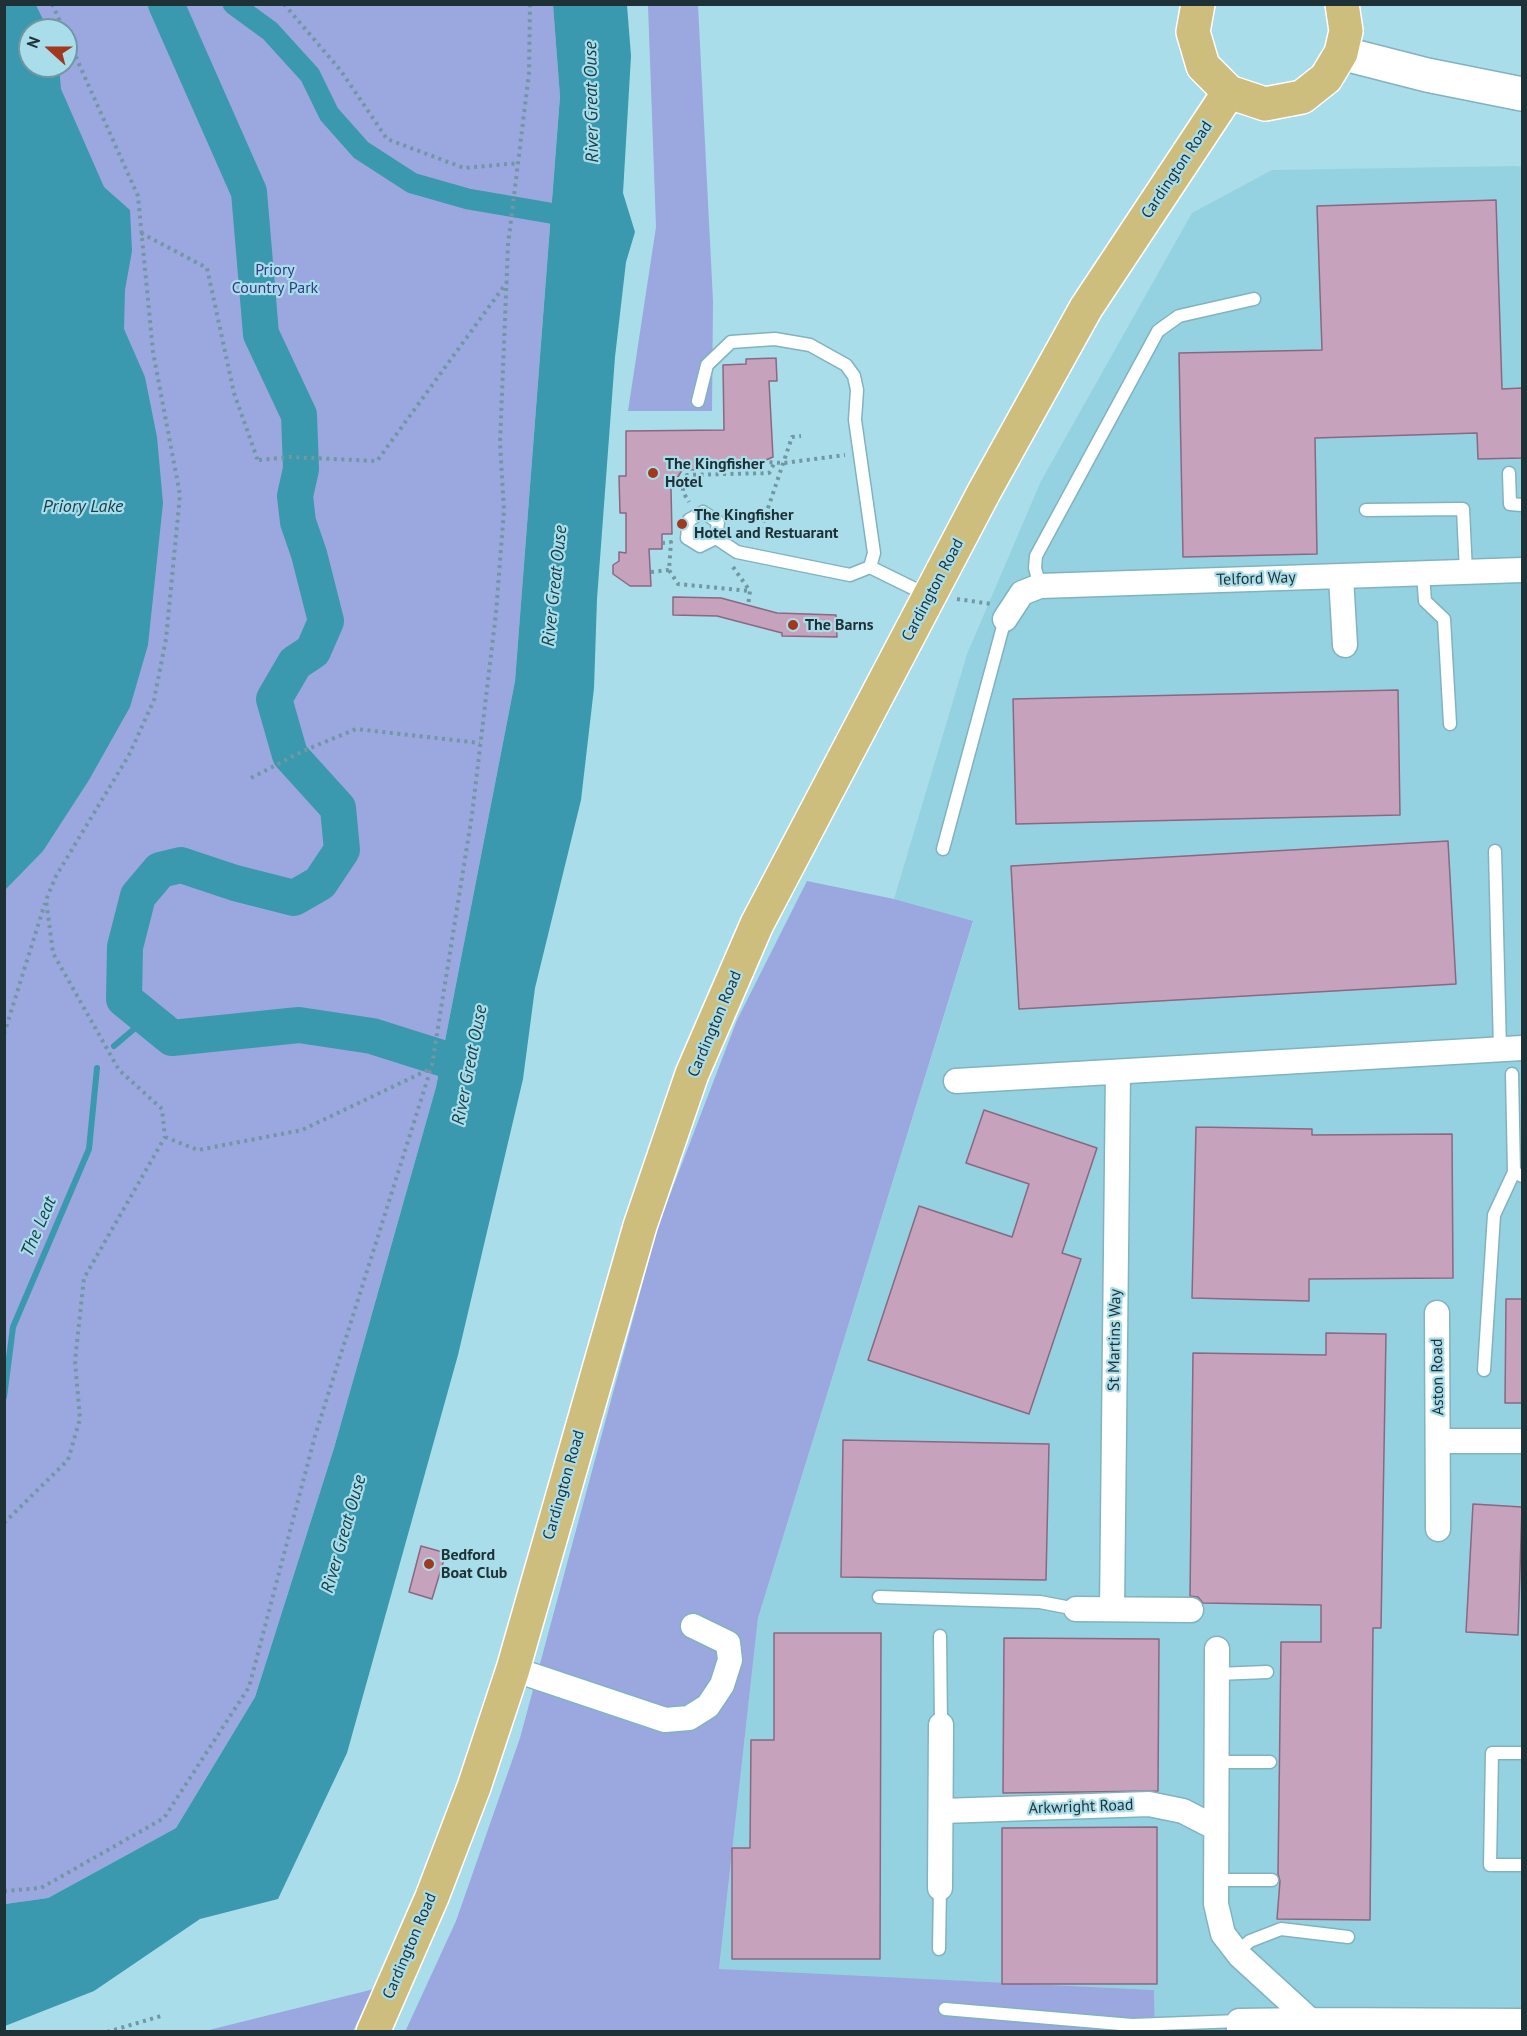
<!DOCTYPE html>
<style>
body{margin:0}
#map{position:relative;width:1527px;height:2036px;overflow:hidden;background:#a9ddea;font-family:"PT Sans",sans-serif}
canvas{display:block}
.frame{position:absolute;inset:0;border:6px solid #1d3136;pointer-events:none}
.north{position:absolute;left:18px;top:18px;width:60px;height:60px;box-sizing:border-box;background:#a9ddea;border:2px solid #7198a2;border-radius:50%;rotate:291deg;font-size:16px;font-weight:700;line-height:24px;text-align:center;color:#1d3136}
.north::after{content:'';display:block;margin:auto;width:21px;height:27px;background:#a2391f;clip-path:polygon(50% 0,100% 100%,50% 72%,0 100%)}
</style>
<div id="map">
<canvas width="1527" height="2036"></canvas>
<div class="frame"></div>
<div class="north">N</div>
</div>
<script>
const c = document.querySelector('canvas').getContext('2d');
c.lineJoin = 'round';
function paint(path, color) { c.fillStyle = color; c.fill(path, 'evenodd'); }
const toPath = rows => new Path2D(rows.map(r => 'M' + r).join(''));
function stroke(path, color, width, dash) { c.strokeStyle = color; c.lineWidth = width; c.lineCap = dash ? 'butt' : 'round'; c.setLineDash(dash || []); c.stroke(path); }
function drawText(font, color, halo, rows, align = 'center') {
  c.font = font + ' "PT Sans",sans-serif'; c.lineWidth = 4.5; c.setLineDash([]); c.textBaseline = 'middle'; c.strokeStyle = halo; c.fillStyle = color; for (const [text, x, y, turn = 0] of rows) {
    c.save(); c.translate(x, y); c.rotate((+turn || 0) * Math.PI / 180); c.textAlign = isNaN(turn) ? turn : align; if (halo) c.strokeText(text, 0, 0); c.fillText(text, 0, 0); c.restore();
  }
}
paint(toPath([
 [1516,166,1522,167,1522,2031,1155,2031,1154,1990,719,1970,758,1618,973,922,894,899,967,654,1041,481,1192,213,1272,170]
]), '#95d2e1');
paint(toPath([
 [5,5,553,5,560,95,515,681,436,1087,334,1448,255,1697,176,1828,48,1898,5,1904],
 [30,30,66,30,66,66,30,66],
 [648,5,698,5,713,301,712,411,628,411,656,227],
 [807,881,894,899,973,921,758,1618,719,1969,1154,1990,1155,2031,405,2032,456,1921,520,1738,658,1226,737,1020],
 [374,1989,353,2031,205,2031]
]), '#9ba7df');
paint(toPath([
 [36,5,48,30,30,30,30,66,59,66,61,89,104,187,130,210,132,251,125,290,124,329,145,377,157,437,163,503,148,645,130,707,89,780,43,851,5,890,4,5],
 [553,5,627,5,631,56,623,193,635,232,626,262,615,357,597,599,594,688,581,800,535,988,523,1079,458,1355,347,1753,278,1899,200,1919,94,1991,5,2026,5,1904,48,1898,176,1828,255,1697,334,1448,436,1087,515,681,560,96]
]), '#3a99ae');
stroke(toPath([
 [114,1046,147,1018],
 [4,1397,13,1327,89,1149,97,1068]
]), '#3a99ae', 6);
stroke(toPath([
 [233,4,270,31,310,75,329,114,361,150,412,183,468,199,579,218]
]), '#3a99ae', 21);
stroke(toPath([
 [166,4,249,192,261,334,299,415,301,469,295,496,298,522,309,554,326,621,313,651,295,663,274,699,290,755,338,808,342,850,320,883,294,898,235,883,181,865,160,870,138,896,125,947,124,999,172,1038,299,1025,372,1036,470,1067]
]), '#3a99ae', 36);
const building = toPath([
 [1496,200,1502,389,1522,388,1522,458,1478,459,1477,433,1315,438,1317,554,1183,557,1179,353,1322,350,1317,206,1496,200],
 [776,358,777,381,769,381,773,457,759,463,757,468,682,470,671,489,672,534,662,534,662,549,649,549,651,586,630,586,613,574,613,565,619,561,619,552,626,553,626,513,620,513,619,476,626,476,626,431,724,430,723,365,746,364,746,359,776,358],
 [673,597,721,598,777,613,836,615,837,637,782,636,782,633,717,616,673,615,673,597],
 [1398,690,1400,815,1016,824,1013,699,1398,690],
 [1448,841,1456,984,1019,1009,1011,866,1448,841],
 [984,1110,1097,1148,1062,1253,1081,1259,1029,1414,868,1360,919,1206,1012,1237,1029,1184,966,1163,984,1110],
 [1196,1127,1312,1129,1312,1135,1452,1134,1453,1278,1309,1279,1309,1301,1192,1298,1196,1127],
 [1506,1299,1522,1299,1522,1403,1505,1403,1506,1299],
 [1326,1333,1386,1334,1381,1628,1373,1628,1370,1920,1277,1919,1280,1881,1278,1874,1281,1642,1321,1642,1321,1605,1203,1603,1198,1597,1190,1596,1193,1353,1326,1355,1326,1333],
 [843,1440,1049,1444,1046,1580,841,1577,843,1440],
 [1473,1504,1522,1507,1518,1635,1466,1632,1473,1504],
 [421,1546,446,1553,432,1599,409,1592,421,1546],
 [774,1633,881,1633,880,1959,732,1959,732,1848,750,1848,751,1740,774,1740,774,1633],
 [1004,1638,1159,1639,1158,1791,1003,1793,1004,1638],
 [1157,1827,1157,1984,1002,1984,1002,1828,1157,1827]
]);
paint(building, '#c6a2bd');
stroke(building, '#896881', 1.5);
const lane = toPath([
 [698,401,707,365,731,342,775,339,810,345,846,365,854,376,857,390,855,420,874,553,870,567],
 [1509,473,1510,504,1522,505],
 [1366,510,1463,509,1466,572],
 [703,512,718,522,716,538,700,546,687,538,689,520,703,512],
 [716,538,737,552,850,575,870,567,929,596],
 [1423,574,1425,601,1444,619,1450,724],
 [1040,586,1035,568,1036,556,1158,331,1179,316,1254,299],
 [943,849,1005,619],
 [1495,851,1500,1049],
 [1512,1074,1514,1172,1522,1176],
 [1484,1370,1494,1215,1514,1172],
 [879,1597,1040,1602,1076,1609],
 [940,1636,941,1725],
 [1217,1674,1267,1672],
 [1522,1753,1492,1753,1490,1865,1522,1865],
 [1216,1762,1270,1762],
 [1216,1880,1272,1880],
 [939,1949,940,1888],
 [1237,1952,1250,1941,1281,1929,1348,1937],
 [945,2009,1132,2025,1239,2021]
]);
const street = toPath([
 [1341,577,1345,645],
 [1005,619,1022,593,1040,586,1522,570],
 [956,1081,1522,1048],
 [1437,1313,1438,1529],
 [1439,1441,1522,1441],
 [1076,1609,1191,1610],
 [1112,1609,1118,1072],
 [1217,1649,1216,1904,1223,1934,1240,1956,1310,2020,1522,2021],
 [513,1669,665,1720,689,1718,708,1706,722,1685,730,1660,728,1643,693,1626],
 [942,1811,1149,1804,1183,1811,1216,1828],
 [940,1888,941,1725],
 [1239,2032,1239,2021,1310,2020]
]);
const secondary = toPath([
 [1341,53,1427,75,1522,94]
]);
const primary = toPath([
 [1198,4,1193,32,1203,66,1229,92,1265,104,1302,97,1326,78,1341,53,1346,31,1342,4],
 [373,2032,432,1897,474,1787,513,1669,640,1226,692,1074,757,924,984,492,1086,308,1229,92]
]);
stroke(lane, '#80b3bf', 15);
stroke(street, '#80b3bf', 27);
stroke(secondary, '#80b3bf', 36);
stroke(primary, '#fff', 36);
stroke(toPath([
 [52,4,64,30],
 [284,4,341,71,387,139,464,168,519,163],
 [141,233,207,268,234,393,258,461],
 [259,460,290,457,377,461,507,282],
 [762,462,784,463,845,455],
 [683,483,687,475,769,473,775,462],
 [673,485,683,483,683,492,689,502],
 [749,539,756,535,763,523,792,437,801,436],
 [662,543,671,542,669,570,678,584,749,591],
 [733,567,750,591,748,606],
 [651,572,669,570],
 [957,599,992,604],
 [251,778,303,751,356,729,480,743],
 [4,1034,45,903],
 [165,1137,198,1150,302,1130,430,1069],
 [4,1523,68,1460,80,1419,75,1361,84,1278,165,1137,162,1109,119,1070,53,953,46,900,56,876,129,755,154,700,166,639,180,495,153,352,138,196,66,35],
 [4,1891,41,1888,164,1818,249,1687,315,1436,432,1065,472,815,496,613,504,510,500,443,508,245,529,73,530,4],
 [107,2032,161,2016]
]), '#7198a2', 4, [3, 4.5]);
stroke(lane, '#fff', 12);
stroke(street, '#fff', 24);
stroke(secondary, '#fff', 33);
stroke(primary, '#cebe7d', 33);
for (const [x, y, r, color] of [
 [653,473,6,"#a2391f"],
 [682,524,6,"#a2391f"],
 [793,625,6,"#a2391f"],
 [429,1564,6,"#a2391f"]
]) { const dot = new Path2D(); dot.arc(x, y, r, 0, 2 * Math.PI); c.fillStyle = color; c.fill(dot); stroke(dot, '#a9ddea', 2); }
drawText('16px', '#1d3136', '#a9ddea', [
 ["Cardington Road",1177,170,-56],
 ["Telford Way",1256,579,-2],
 ["Cardington Road",933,590,-62],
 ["Cardington Road",715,1024,-67],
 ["St Martins Way",1115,1340,-89],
 ["Aston Road",1438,1377,-91],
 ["Cardington Road",564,1485,-74],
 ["Arkwright Road",1081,1807,-2],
 ["Cardington Road",410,1946,-67]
]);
drawText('16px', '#333a84', '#a9ddea', [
 ["Priory",275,270],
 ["Country Park",275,288]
]);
drawText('bold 16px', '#1d3136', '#a9ddea', [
 ["The Kingfisher",665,464],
 ["Hotel",665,482],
 ["The Kingfisher",694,515],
 ["Hotel and Restuarant",694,533],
 ["The Barns",805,625],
 ["Bedford",441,1555],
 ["Boat Club",441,1573]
], 'left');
drawText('italic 18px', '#16404a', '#a9ddea', [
 ["River Great Ouse",592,102,-91],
 ["Priory Lake",83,507],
 ["River Great Ouse",555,586,-84],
 ["River Great Ouse",470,1065,-79],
 ["The Leat",39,1227,-67],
 ["River Great Ouse",344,1534,-74]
]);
</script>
